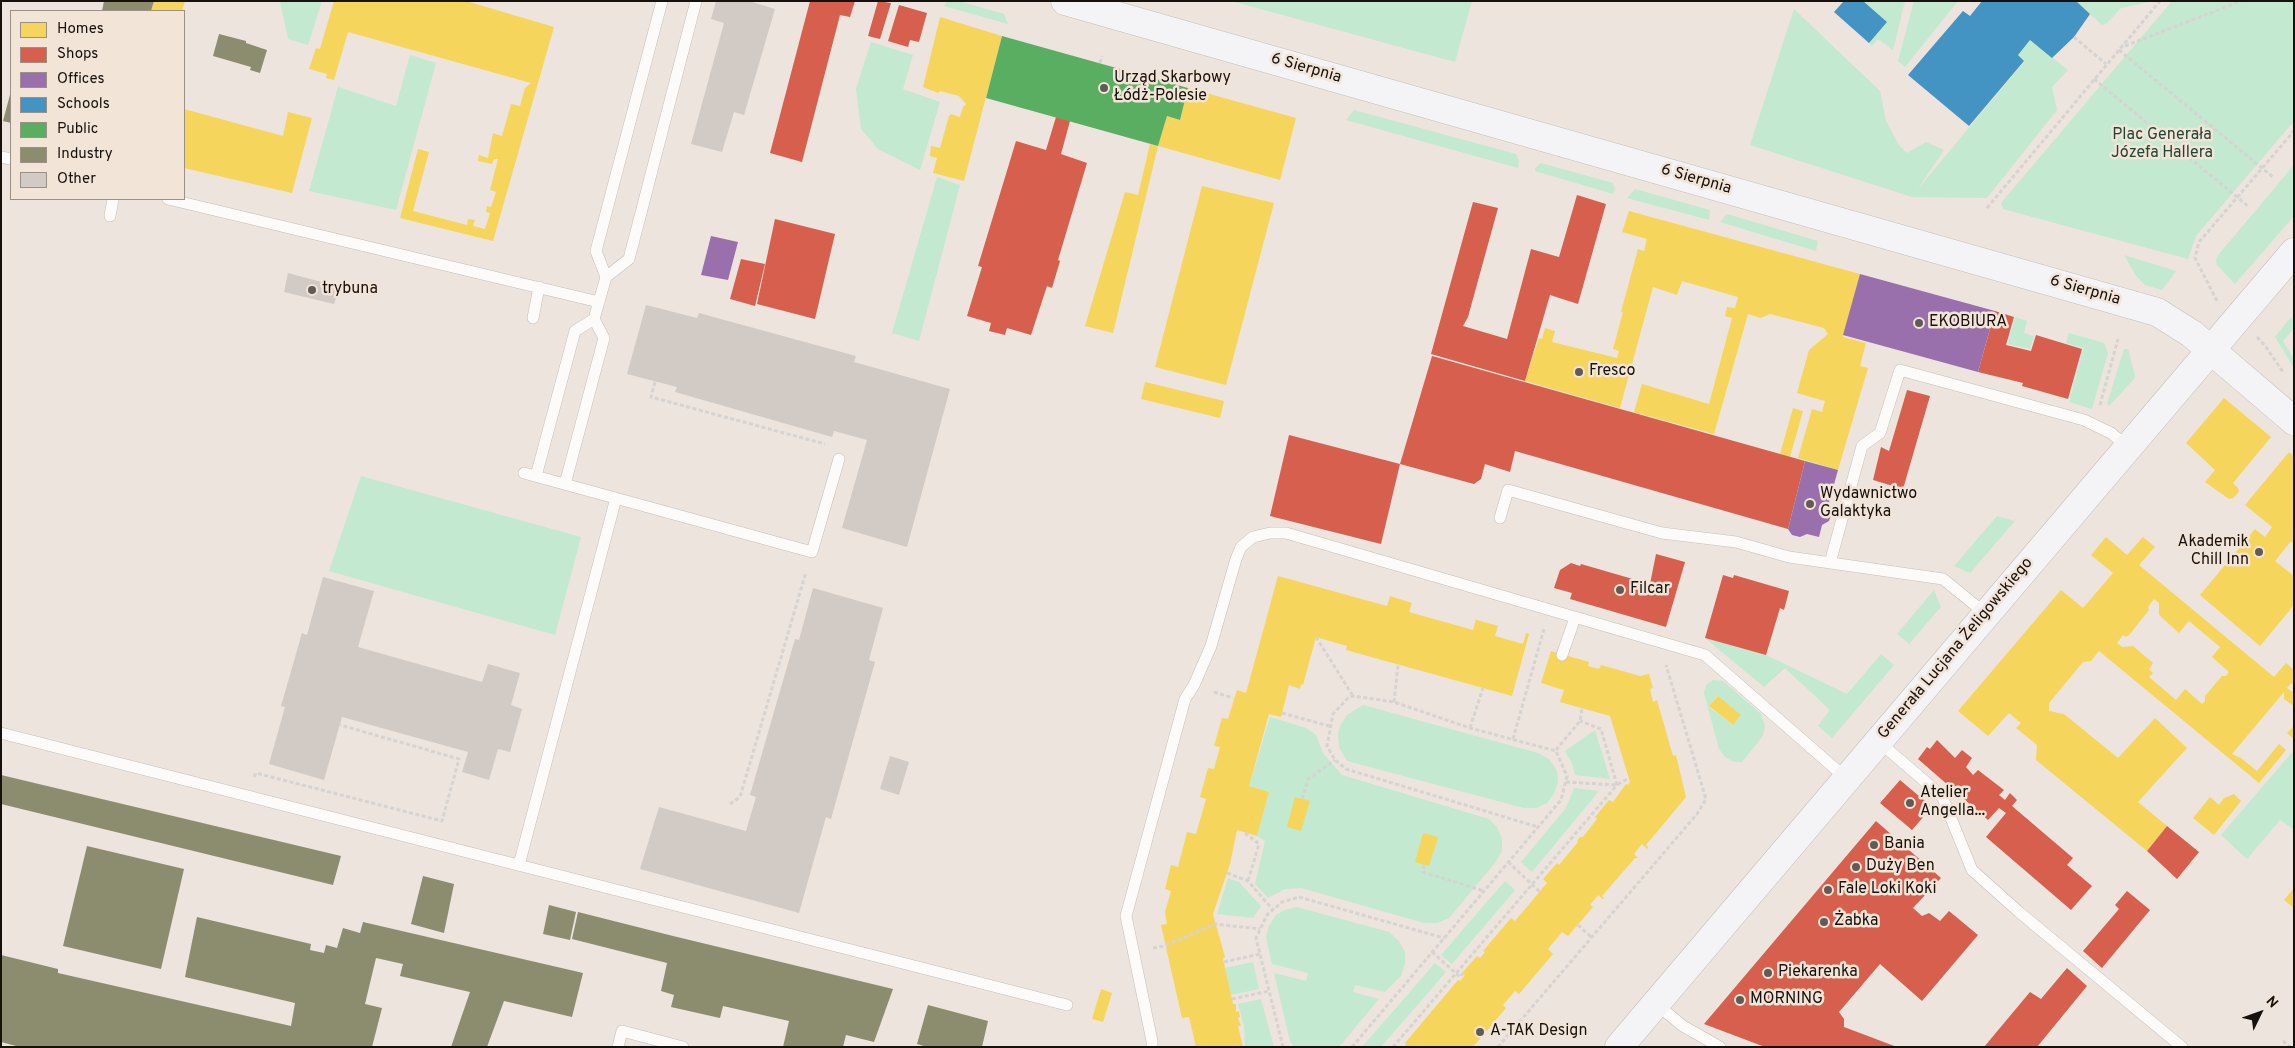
<!DOCTYPE html>
<meta charset="utf-8">
<style>
body{margin:0}
#map{position:relative;width:2295px;height:1048px;overflow:hidden;background:#ece4dd;font-family:Overpass,sans-serif}
canvas{display:block}
.frame{position:absolute;inset:0;border:2px solid #16110d;pointer-events:none}
.legend{position:absolute;left:10px;top:10px;width:175px;height:190px;box-sizing:border-box;background:#f2e4d7;border:1px solid #9a9086;margin:0;padding:6px 9px;list-style:none;font-size:15px;color:#16110d}
.legend li{display:flex;align-items:center;gap:10px;height:25px}
.legend b{width:25px;border:1px solid #9a9086}
.north{position:absolute;left:2235px;top:988px;width:50px;height:50px;-webkit-text-stroke:4px #f2e4d7;paint-order:stroke;rotate:48deg;font-size:14px;font-weight:700;line-height:20px;text-align:center;color:#16110d}
.north::after{content:'';display:block;margin:auto;width:18px;height:22px;background:#16110d;clip-path:polygon(50% 0,100% 100%,50% 72%,0 100%)}
</style>
<div id="map">
<canvas width="2295" height="1048"></canvas>
<div class="frame"></div>
<ul class="legend">
<li><b style="height:14px;background:#f6d55c"></b>Homes</li>
<li><b style="height:14px;background:#d6604d"></b>Shops</li>
<li><b style="height:14px;background:#9970ab"></b>Offices</li>
<li><b style="height:14px;background:#4393c3"></b>Schools</li>
<li><b style="height:14px;background:#5aae61"></b>Public</li>
<li><b style="height:14px;background:#8c8c6e"></b>Industry</li>
<li><b style="height:14px;background:#d2cac5"></b>Other</li>
</ul>
<div class="north">N</div>
</div>
<script>
const c = document.querySelector('canvas').getContext('2d');
c.lineJoin = 'round';
function paint(path, color) { c.fillStyle = color; c.fill(path, 'evenodd'); }
const toPath = rows => new Path2D(rows.map(r => 'M' + r).join(''));
function stroke(path, color, width, dash) { c.strokeStyle = color; c.lineWidth = width; c.lineCap = dash ? 'butt' : 'round'; c.setLineDash(dash || []); c.stroke(path); }
function drawText(font, color, halo, rows, align = 'center') {
  c.font = font + ' Overpass,sans-serif'; c.lineWidth = 5; c.setLineDash([]); c.textBaseline = 'middle'; c.strokeStyle = halo; c.fillStyle = color; for (const [text, x, y, turn = 0] of rows) {
    c.save(); c.translate(x, y); c.rotate((+turn || 0) * Math.PI / 180); c.textAlign = isNaN(turn) ? turn : align; if (halo) c.strokeText(text, 0, 0); c.fillText(text, 0, 0); c.restore();
  }
}
paint(toPath([
 [280,1,322,1,308,45,288,39],
 [947,1,959,1,1004,14,1008,24,944,6],
 [1231,1,1472,1,1455,62],
 [1863,1,1905,1,1893,50,1878,39,1872,46,1869,43],
 [1914,1,1958,1,1905,67,1898,61],
 [2076,1,2153,1,2121,8,2107,23,2102,25],
 [2172,1,2294,1,2294,121,2196,236,2188,259,2003,209,2001,203],
 [1794,9,1880,91,1886,121,1899,145,1907,153,1926,142,1944,150,1917,190,2024,62,2018,55,2030,40,2068,70,2052,87,2057,110,1987,198,1912,197,1750,145],
 [871,42,913,55,903,89,940,102,920,170,878,149,861,129,856,89],
 [410,55,436,63,396,210,309,191,338,87,396,106],
 [1354,110,1516,154,1519,161,1518,168,1346,120],
 [1541,163,1613,183,1615,189,1613,194,1535,171,1535,168],
 [2294,165,2294,216,2235,284,2217,265,2216,260,2219,254],
 [937,177,960,185,919,341,892,333],
 [1635,189,1710,210,1709,220,1627,198],
 [1727,214,1818,241,1816,251,1720,222],
 [2124,255,2176,271,2162,290,2145,285,2137,277],
 [2015,317,2027,321,2024,333,2034,336,2030,349,2008,344],
 [2291,317,2294,322,2294,328,2283,341,2294,359,2294,368,2275,337],
 [2069,333,2104,343,2108,353,2092,409,2069,402,2084,348,2066,343],
 [2124,349,2128,349,2135,375,2134,379,2109,406,2107,404],
 [361,476,581,537,555,635,329,571],
 [1997,516,2015,521,1970,573,1954,566],
 [1934,590,1941,607,1909,644,1897,634],
 [1705,638,1766,655,1847,694,1881,654,1894,665,1832,738,1818,726,1830,710,1785,668,1764,687],
 [1713,680,1723,681,1761,714,1765,726,1763,736,1742,762,1734,762,1725,757,1719,749,1704,693,1706,685],
 [1717,696,1741,715,1733,725,1709,707],
 [1363,705,1538,753,1549,759,1557,771,1558,782,1554,794,1547,803,1536,808,1524,808,1347,761,1339,747,1338,733,1341,724,1347,715],
 [1270,717,1306,728,1316,735,1323,753,1342,775,1489,819,1497,827,1502,839,1502,851,1495,863,1449,918,1437,923,1424,923,1301,888,1285,889,1268,898,1255,884,1265,841,1257,836,1269,792,1249,786],
 [1595,730,1610,779,1575,775,1572,763,1565,751],
 [2294,750,2294,830,2280,820,2247,859,2221,835],
 [1574,788,1599,791,1532,872,1521,862,1566,808],
 [1228,878,1239,882,1261,906,1253,918,1217,914],
 [1505,881,1515,890,1452,964,1441,955],
 [1297,907,1389,932,1399,941,1405,952,1405,963,1401,976,1385,992,1355,985,1353,992,1379,999,1339,1047,1294,1047,1290,1041,1274,973,1306,981,1308,973,1272,964,1266,937,1269,926,1276,915,1285,910],
 [1253,962,1259,989,1231,995,1225,968],
 [1435,963,1446,972,1381,1047,1362,1047],
 [1261,999,1274,1047,1245,1047,1244,1026,1238,1004]
]), '#c3e9d0');
paint(toPath([
 [154,1,185,1,182,11,151,11],
 [334,1,466,1,554,27,493,241,400,218,418,149,429,152,413,211,467,225,468,219,475,220,473,226,485,229,490,213,486,212,487,206,491,207,496,192,490,190,498,159,494,159,492,164,478,161,479,155,488,158,493,133,502,136,511,104,520,106,525,88,531,83,348,32,334,80,326,78,327,74,309,69,316,48,320,49],
 [940,17,1002,36,964,181,933,173,937,158,930,156,931,146,940,148,949,116,951,114,960,117,963,107,966,104,959,96,940,91,938,93,923,87],
 [1188,88,1296,118,1280,180,1158,146,1167,116,1180,120],
 [184,109,283,136,288,112,312,118,292,193,184,168],
 [1150,144,1158,146,1113,333,1085,326,1125,192,1138,195],
 [1202,186,1274,203,1226,385,1155,367],
 [1629,211,1860,274,1843,337,1866,343,1860,366,1868,368,1838,470,1798,458,1812,409,1822,412,1825,401,1797,393,1809,350,1828,334,1824,328,1770,314,1761,318,1748,314,1714,434,1634,412,1642,384,1709,404,1732,318,1725,316,1727,307,1735,308,1738,297,1682,281,1677,295,1653,287,1620,408,1525,381,1539,338,1542,339,1545,328,1555,331,1552,342,1617,358,1619,351,1613,349,1623,312,1621,312,1638,249,1644,251,1647,239,1622,232],
 [1145,382,1224,401,1220,418,1141,399],
 [2224,398,2271,437,2233,483,2238,488,2239,492,2233,498,2229,499,2205,482,2215,470,2186,443],
 [1793,408,1803,411,1790,457,1780,454],
 [2289,452,2294,456,2294,544,2291,541,2275,561,2294,576,2294,605,2260,646,2200,595,2255,529,2265,537,2272,527,2245,505],
 [2106,537,2127,555,2143,537,2155,547,2139,565,2274,677,2286,663,2294,670,2294,686,2291,683,2287,688,2294,693,2294,706,2284,699,2284,692,2232,754,2241,758,2257,771,2279,744,2286,750,2259,783,2099,651,2091,661,2083,662,2049,703,2049,711,2064,714,2118,758,2155,718,2187,748,2138,802,2167,826,2147,851,2036,760,2037,745,2016,728,2021,723,2009,713,1988,736,1958,711,2061,590,2083,608,2113,573,2091,555],
 [2154,599,2159,603,2159,615,2179,633,2189,621,2220,647,2212,657,2229,672,2226,676,2222,676,2205,696,2205,701,2202,704,2185,689,2176,700,2149,677,2153,673,2149,669,2153,663,2133,646,2122,647,2117,643,2123,635,2126,637,2130,634,2149,610,2148,607],
 [1278,576,1387,606,1390,596,1412,603,1409,612,1473,630,1476,619,1477,620,1498,626,1495,636,1523,644,1526,633,1529,634,1512,696,1346,650,1347,646,1316,637,1303,685,1301,684,1300,689,1289,685,1281,717,1269,714,1249,786,1269,792,1257,836,1237,830,1230,864,1213,914,1225,957,1223,959,1232,999,1233,1004,1236,1004,1236,1012,1239,1011,1240,1017,1238,1018,1241,1026,1238,1026,1243,1047,1196,1047,1189,1017,1182,1018,1161,925,1167,924,1165,912,1171,891,1165,889,1171,865,1178,867,1187,832,1196,834,1206,799,1200,797,1208,768,1214,769,1220,747,1214,746,1222,718,1228,719,1237,690,1246,693],
 [1551,651,1589,662,1588,666,1599,669,1601,665,1640,676,1649,674,1653,688,1650,689,1653,702,1657,700,1673,756,1676,755,1686,797,1646,845,1648,847,1647,849,1642,844,1634,854,1638,858,1635,858,1602,896,1604,898,1603,899,1598,895,1590,905,1593,907,1568,936,1562,932,1548,949,1553,954,1519,994,1515,991,1503,1005,1506,1008,1473,1047,1404,1047,1406,1044,1405,1043,1458,980,1460,981,1465,975,1462,973,1477,956,1480,958,1485,952,1483,951,1511,918,1515,921,1547,883,1543,879,1557,863,1559,865,1578,842,1577,841,1581,836,1582,838,1597,819,1595,817,1609,800,1613,802,1626,784,1628,785,1630,782,1610,716,1560,702,1564,690,1541,683],
 [1718,696,1741,715,1733,725,1709,706],
 [2294,726,2294,739,2287,733],
 [2234,794,2241,801,2214,835,2193,818,2210,797,2219,805,2224,798],
 [1295,797,1310,801,1301,831,1287,827],
 [1423,833,1438,837,1429,866,1415,862],
 [2294,888,2294,908,2284,900],
 [1101,989,1112,993,1103,1022,1092,1019]
]), '#f6d55c');
paint(toPath([
 [810,1,855,1,850,17,840,15,802,162,770,153],
 [878,1,891,3,880,39,868,36],
 [899,5,927,13,919,42,910,40,908,47,888,41],
 [1056,117,1070,121,1061,154,1087,163,1058,260,1060,261,1052,288,1047,286,1031,335,1007,328,1005,335,989,331,991,323,967,316,982,267,978,266,1016,141,1046,150],
 [1577,195,1606,204,1578,304,1550,295,1525,381,1431,354,1473,202,1498,208,1468,317,1463,326,1507,339,1531,249,1559,257],
 [775,219,835,234,815,319,757,304],
 [741,259,765,264,755,306,730,299],
 [1995,311,2014,317,2006,345,2031,351,2036,335,2082,349,2068,399,2022,386,2023,383,1978,372],
 [1432,356,1805,461,1788,529,1515,451,1510,472,1485,464,1481,479,1474,484,1400,464],
 [1907,390,1930,396,1903,489,1873,480,1881,447,1889,451],
 [1289,435,1400,464,1381,544,1270,516],
 [1656,554,1685,562,1666,627,1570,599,1572,593,1554,588,1560,570,1571,563,1580,566,1581,564,1650,584],
 [1723,575,1733,578,1734,575,1789,591,1784,610,1780,608,1766,655,1705,638],
 [1937,740,1955,758,1962,750,1972,758,1966,767,1973,775,1978,770,2004,790,1999,795,2005,800,2010,793,2017,800,2012,806,2073,858,2067,865,2092,886,2071,910,1986,837,2006,813,1999,808,1988,820,1918,759,1927,747,1930,749],
 [1900,780,1932,807,1912,830,1880,803],
 [1876,821,1941,878,1913,908,1922,916,1929,913,1940,921,1949,911,1978,935,1922,1001,1880,964,1839,1012,1844,1019,1844,1027,1897,1047,1765,1047,1704,1024],
 [2167,826,2199,852,2177,879,2147,851],
 [2127,891,2150,910,2102,968,2083,951,2119,909,2115,905],
 [2067,968,2087,986,2037,1047,1984,1047,2030,992,2041,999]
]), '#d6604d');
paint(toPath([
 [711,236,738,242,728,280,701,275],
 [1860,274,1995,311,1978,372,1843,335],
 [1805,461,1838,470,1828,506,1832,512,1829,521,1822,525,1819,537,1807,534,1800,537,1792,535,1788,529]
]), '#9970ab');
paint(toPath([
 [1844,1,1863,1,1887,22,1869,43,1834,12],
 [1982,1,2076,1,2090,14,2074,37,2052,58,2030,40,2018,55,2024,61,1969,126,1908,75,1963,11,1970,16]
]), '#4393c3');
paint(toPath([
 [1002,36,1188,88,1180,120,1167,116,1158,146,986,98]
]), '#5aae61');
paint(toPath([
 [104,1,154,1,151,11,102,11],
 [219,34,246,41,246,43,267,50,260,73,250,70,251,67,213,56],
 [11,91,11,123,3,121],
 [1,775,341,856,333,885,1,804],
 [87,846,184,869,161,969,63,946],
 [423,876,454,884,444,933,411,924],
 [549,905,576,912,570,940,543,934],
 [578,912,673,936,893,989,874,1042,846,1035,843,1047,783,1047,789,1021,723,1006,720,1018,671,1007,674,995,661,991,667,963,572,939],
 [197,917,311,944,310,950,324,953,326,945,337,948,343,928,360,933,363,922,583,973,572,1017,504,1001,487,1047,451,1047,470,992,400,976,403,964,376,958,365,1004,382,1008,372,1047,20,1047,1,1042,1,955,58,969,58,973,291,1026,295,1003,185,977],
 [928,1005,988,1021,982,1047,927,1047,917,1044]
]), '#8c8c6e');
paint(toPath([
 [716,1,749,1,775,9,744,115,734,112,722,152,691,144,724,23,711,19],
 [288,273,340,287,334,304,284,292],
 [646,305,697,318,699,313,856,356,854,362,950,389,907,547,842,528,867,440,834,431,832,437,675,392,677,387,627,374],
 [323,577,374,591,358,647,482,682,488,664,520,673,511,705,522,709,510,752,498,749,489,780,462,772,468,752,342,717,324,780,269,764,285,707,281,706,302,633,307,635],
 [813,588,883,608,869,660,875,662,831,819,826,817,799,913,640,869,659,807,746,831,756,797,750,795,795,639,799,640],
 [890,756,909,762,899,795,880,789]
]), '#d2cac5');
const lane = toPath([
 [1,157,11,159],
 [168,199,599,302],
 [110,216,113,199],
 [606,277,629,259,696,1],
 [533,318,539,287],
 [524,473,812,552,839,459],
 [536,476,575,331,594,319],
 [565,484,604,338,594,319,606,277,596,251,662,1],
 [1500,518,1508,490,1662,533,1736,542,1789,557,1943,579,1986,614],
 [1830,563,1862,446,1880,433,1900,370,2084,420,2111,433,2128,447],
 [1562,655,1575,618],
 [1,733,1067,1005],
 [1878,741,1942,796,1972,870,2019,912,2182,1047],
 [519,865,616,498],
 [1656,1004,1683,1026,1720,1047],
 [618,1047,622,1031,683,1047],
 [1152,1047,1152,1041,1126,916,1185,699,1194,685,1211,646,1236,559,1241,547,1253,537,1270,533,1286,533,1705,655,1847,779]
]);
const secondary = toPath([
 [1065,1,2157,312,2192,334,2294,421],
 [1619,1047,2294,252]
]);
stroke(lane, '#c5bfb9', 12);
stroke(secondary, '#c5bfb9', 29);
stroke(toPath([
 [2074,37,2106,64],
 [2125,46,2241,1],
 [2119,50,2274,178],
 [1100,63,1102,56],
 [2094,79,2249,207],
 [1987,208,2160,1],
 [2217,301,2195,258,2199,242,2294,131],
 [2257,337,2266,347,2283,372],
 [655,382,651,397,825,444],
 [2100,405,2118,339],
 [1316,637,1353,696],
 [1214,692,1233,698],
 [1394,702,1398,665],
 [1282,713,1329,726],
 [1470,728,1483,688],
 [1513,739,1544,629],
 [1556,750,1580,721,1582,708],
 [254,777,256,773,442,821,459,759,340,725],
 [1566,782,1617,785,1629,778],
 [1302,799,1308,779,1335,760],
 [730,804,740,797,806,572],
 [1245,833,1259,844,1248,881],
 [1508,862,1540,892],
 [1424,865,1423,872,1484,891],
 [1227,873,1248,881,1273,910],
 [1578,925,1591,937],
 [1153,948,1164,946,1215,924,1260,929],
 [1432,952,1460,977,1463,973],
 [1224,962,1260,954],
 [1232,999,1269,991],
 [2283,1041,2290,1047],
 [1283,1047,1256,938,1267,915,1282,902,1299,897,1444,938],
 [1352,1047,1561,800,1567,776,1556,751,1470,728,1394,702,1353,696,1348,698,1333,714,1327,746,1335,760,1346,769,1538,827],
 [1393,1047,1617,785,1601,729,1580,721],
 [1498,1047,1697,814,1706,799,1666,665]
]), '#d6d3d1', 3, [4, 2.5]);
stroke(lane, '#fcfbfa', 11);
stroke(secondary, '#f4f4f6', 28);
for (const [x, y, r, color] of [
 [1104,88,5,"#615b56"],
 [312,290,5,"#615b56"],
 [1919,323,5,"#615b56"],
 [1579,372,5,"#615b56"],
 [1810,504,5,"#615b56"],
 [2259,552,5,"#615b56"],
 [1620,590,5,"#615b56"],
 [1910,803,5,"#615b56"],
 [1874,845,5,"#615b56"],
 [1856,867,5,"#615b56"],
 [1828,890,5,"#615b56"],
 [1824,922,5,"#615b56"],
 [1768,973,5,"#615b56"],
 [1740,1000,5,"#615b56"],
 [1480,1032,5,"#615b56"]
]) { const dot = new Path2D(); dot.arc(x, y, r, 0, 2 * Math.PI); c.fillStyle = color; c.fill(dot); stroke(dot, '#f2e4d7', 2); }
drawText('16px', '#16110d', '#f2e4d7', [
 ["6 Sierpnia",1306,69,16],
 ["6 Sierpnia",1696,180,16],
 ["6 Sierpnia",2085,291,16],
 ["Generała Lucjana Żeligowskiego",1956,649,-50]
]);
drawText('16px', '#16110d', '#f2e4d7', [
 ["Urząd Skarbowy",1114,79],
 ["Łódż-Polesie",1114,97],
 ["trybuna",322,290],
 ["EKOBIURA",1929,323],
 ["Fresco",1589,372],
 ["Wydawnictwo",1820,495],
 ["Galaktyka",1820,513],
 ["Akademik",2249,543,"right"],
 ["Chill Inn",2249,561,"right"],
 ["Filcar",1630,590],
 ["Atelier",1920,794],
 ["Angella...",1920,812],
 ["Bania",1884,845],
 ["Duży Ben",1866,867],
 ["Fale Loki Koki",1838,890],
 ["Żabka",1834,922],
 ["Piekarenka",1778,973],
 ["MORNING",1750,1000],
 ["A-TAK Design",1490,1032]
], 'left');
drawText('16px', '#1f4533', '#f2e4d7', [
 ["Plac Generała",2162,136],
 ["Józefa Hallera",2162,154]
]);
</script>
